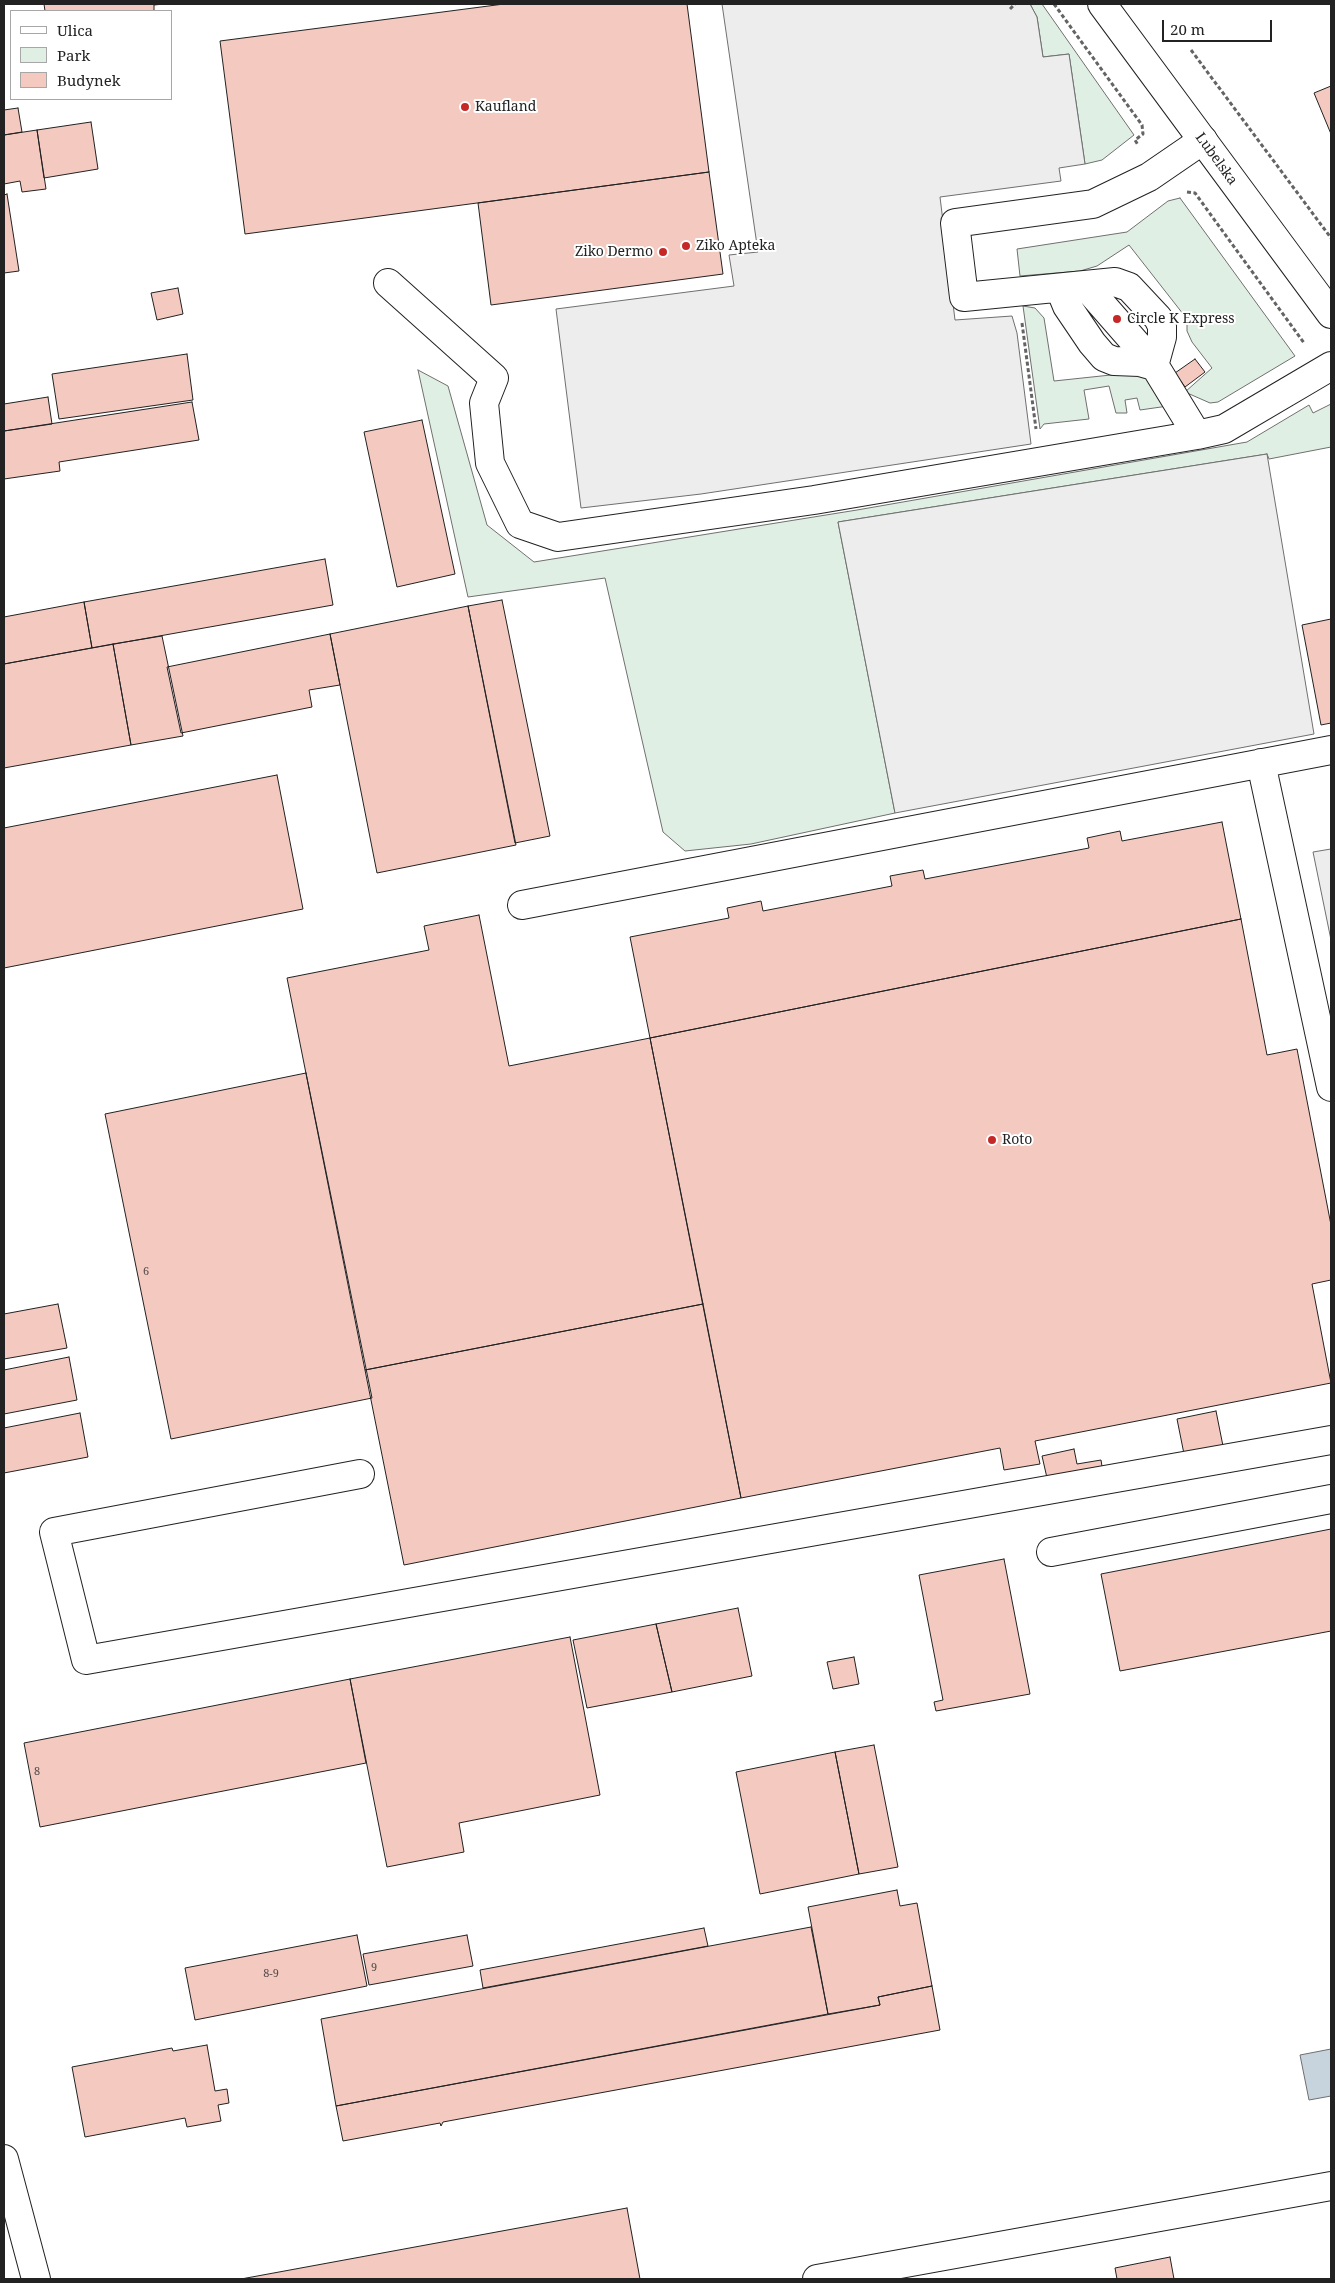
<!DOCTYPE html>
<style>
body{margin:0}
#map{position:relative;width:1335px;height:2283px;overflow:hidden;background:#fff;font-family:"Noto Serif",serif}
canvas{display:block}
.frame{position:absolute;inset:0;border:5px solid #222;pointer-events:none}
.legend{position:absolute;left:10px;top:10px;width:162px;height:90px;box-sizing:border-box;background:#fff;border:1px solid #a7a7a7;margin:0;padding:6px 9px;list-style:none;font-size:15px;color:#222}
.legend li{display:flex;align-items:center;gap:10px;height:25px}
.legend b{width:25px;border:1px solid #a7a7a7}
.scale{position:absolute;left:1162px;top:20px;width:110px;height:22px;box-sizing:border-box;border:2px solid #222;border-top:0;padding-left:6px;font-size:15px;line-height:18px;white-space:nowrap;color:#222;-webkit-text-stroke:4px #fff;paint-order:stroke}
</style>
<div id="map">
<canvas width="1335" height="2283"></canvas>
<div class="frame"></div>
<ul class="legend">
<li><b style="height:6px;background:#fff"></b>Ulica</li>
<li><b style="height:14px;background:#e0efe3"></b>Park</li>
<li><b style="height:14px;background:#f3c9c0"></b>Budynek</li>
</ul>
<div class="scale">20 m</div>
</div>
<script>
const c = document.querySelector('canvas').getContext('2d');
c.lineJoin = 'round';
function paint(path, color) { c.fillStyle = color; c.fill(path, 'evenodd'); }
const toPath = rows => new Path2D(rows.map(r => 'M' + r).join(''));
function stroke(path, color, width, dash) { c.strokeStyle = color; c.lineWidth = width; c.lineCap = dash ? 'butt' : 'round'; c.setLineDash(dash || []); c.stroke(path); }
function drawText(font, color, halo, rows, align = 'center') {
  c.font = font + ' "Noto Serif",serif'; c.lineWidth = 4; c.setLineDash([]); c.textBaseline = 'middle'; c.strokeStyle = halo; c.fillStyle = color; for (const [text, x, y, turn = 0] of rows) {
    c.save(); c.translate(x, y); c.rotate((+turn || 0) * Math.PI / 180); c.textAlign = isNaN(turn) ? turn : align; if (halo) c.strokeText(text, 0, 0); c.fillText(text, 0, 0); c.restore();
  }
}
const green = toPath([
 [1030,4,1042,4,1134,135,1102,160,1085,164,1069,54,1043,57,1037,17,1030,4],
 [1180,198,1295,356,1218,402,1210,403,1185,392,1212,368,1192,342,1187,331,1187,319,1129,245,1097,266,1080,271,1020,276,1017,249,1127,232,1168,201,1180,198],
 [1023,306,1035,308,1044,318,1054,381,1139,372,1147,374,1168,406,1140,410,1137,398,1125,400,1127,413,1116,413,1109,386,1084,390,1089,419,1044,424,1040,429,1023,306],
 [418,370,448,386,487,525,534,562,857,510,1247,442,1309,405,1313,413,1331,404,1331,447,1269,459,1267,454,838,522,895,813,751,844,685,851,663,832,605,578,468,597,418,370]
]);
paint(green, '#e0efe3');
stroke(green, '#6f6f6f', 1);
const parking = toPath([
 [722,4,1030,4,1037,17,1043,57,1069,54,1085,164,1059,168,1061,181,940,197,955,320,1012,316,1017,333,1031,444,701,494,581,508,556,309,734,286,729,255,758,252,722,4],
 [1267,454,1314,734,895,813,838,522,1267,454],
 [1331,849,1331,940,1313,852,1331,849]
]);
paint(parking, '#ededed');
stroke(parking, '#6f6f6f', 1);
const water = toPath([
 [1331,2049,1331,2096,1309,2100,1300,2055,1331,2049]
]);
paint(water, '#c7d3dd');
stroke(water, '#6f6f6f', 1);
const building = toPath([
 [44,4,164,4,154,5,154,11,45,11,44,4],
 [504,4,687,4,709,172,245,234,220,41,504,4],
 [1331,86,1331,134,1314,93,1331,86],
 [18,108,22,132,4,135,4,110,18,108],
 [91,122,98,169,44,178,37,130,91,122],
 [37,130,46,189,22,192,20,181,4,184,4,135,37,130],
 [709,172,723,274,491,305,478,203,709,172],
 [7,194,19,271,4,273,4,195,7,194],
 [178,288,183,314,157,320,151,293,178,288],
 [187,354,193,400,59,419,52,374,187,354],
 [1195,359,1205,372,1185,387,1175,373,1195,359],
 [48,397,52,424,4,431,4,404,48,397],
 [192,402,199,440,59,462,60,471,4,479,4,431,192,402],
 [422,420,455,574,397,587,364,432,422,420],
 [325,559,333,605,92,648,84,602,325,559],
 [502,600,550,836,515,843,468,606,502,600],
 [84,602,92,648,4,664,4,617,84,602],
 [468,606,516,845,377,873,330,634,468,606],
 [1331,619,1331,723,1321,725,1302,625,1331,619],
 [330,634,340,685,309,690,312,707,181,733,167,667,330,634],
 [162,636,183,736,131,745,113,644,162,636],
 [113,644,131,745,4,768,4,664,113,644],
 [277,775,303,909,4,968,4,828,277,775],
 [1222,822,1241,919,650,1038,630,937,729,918,727,908,761,901,763,911,892,886,890,876,923,870,925,879,1089,848,1087,838,1120,831,1122,841,1222,822],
 [479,915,509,1066,650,1038,703,1304,365,1370,287,978,429,950,424,926,479,915],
 [1241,919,1267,1055,1297,1049,1331,1225,1331,1280,1312,1284,1331,1383,1035,1441,1040,1464,1004,1470,1000,1448,741,1498,650,1038,1241,919],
 [306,1073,372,1398,171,1439,105,1114,306,1073],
 [58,1304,67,1348,4,1359,4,1314,58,1304],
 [703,1304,741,1498,404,1565,365,1370,703,1304],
 [69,1357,77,1400,4,1414,4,1370,69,1357],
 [1216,1411,1224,1451,1185,1459,1177,1419,1216,1411],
 [80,1413,88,1457,4,1473,4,1428,80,1413],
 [1074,1449,1077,1464,1101,1460,1104,1479,1050,1491,1042,1456,1074,1449],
 [1331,1529,1331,1631,1120,1671,1101,1574,1331,1529],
 [1004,1559,1030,1694,936,1711,934,1702,943,1700,919,1575,1004,1559],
 [738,1608,752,1676,672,1692,656,1624,738,1608],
 [656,1624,672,1692,587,1708,573,1640,656,1624],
 [570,1637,600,1795,459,1823,464,1852,387,1867,350,1679,570,1637],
 [854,1657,859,1684,833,1689,827,1662,854,1657],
 [350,1679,366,1763,40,1827,24,1743,350,1679],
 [874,1745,898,1867,859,1874,835,1752,874,1745],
 [835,1752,859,1874,760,1894,736,1772,835,1752],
 [897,1890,900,1906,917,1903,932,1986,878,1997,880,2005,828,2014,808,1907,897,1890],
 [811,1927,828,2014,336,2106,321,2019,811,1927],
 [704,1928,708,1946,483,1988,480,1970,704,1928],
 [357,1935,367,1986,195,2020,185,1968,357,1935],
 [467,1935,473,1966,369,1985,363,1954,467,1935],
 [932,1986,940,2030,443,2122,441,2126,440,2123,343,2141,336,2106,880,2005,878,1997,932,1986],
 [207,2045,215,2091,227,2089,229,2103,218,2105,221,2121,187,2127,185,2118,85,2137,72,2067,172,2048,173,2051,207,2045],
 [627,2208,640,2279,241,2279,627,2208],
 [1170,2257,1174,2279,1117,2279,1115,2268,1170,2257]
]);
paint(building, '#f3c9c0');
stroke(building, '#222', 1);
const minor = toPath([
 [388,283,494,378,484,403,490,463,520,524,558,537,814,500,1197,435,1224,429,1331,366],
 [1079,287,1090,291,1153,363,1197,435],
 [1060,289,1067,306,1092,343,1104,357,1114,361,1140,362,1154,366,1162,337,1162,326,1158,318,1129,287,1115,282,964,297,955,223,1093,204,1149,177,1203,140],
 [1261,763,1331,1087],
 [522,905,1331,750],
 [360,1474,54,1532,86,1660,1331,1440],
 [1051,1552,1331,1499],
 [4,2159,36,2279],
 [817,2279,1331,2186]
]);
const major = toPath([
 [1102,4,1331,314]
]);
stroke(minor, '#222', 30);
stroke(major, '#222', 30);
stroke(toPath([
 [1054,4,1142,125,1143,134,1135,140,1138,145],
 [1010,9,1015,4],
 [1191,50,1331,238],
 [1187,192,1195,193,1304,343],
 [1022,323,1036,429]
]), '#646464', 3, [4, 2.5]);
stroke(minor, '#fff', 28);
stroke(major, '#fff', 28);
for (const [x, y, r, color] of [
 [465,107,5,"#c62828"],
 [686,246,5,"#c62828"],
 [663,252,5,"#c62828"],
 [1117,319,5,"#c62828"],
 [992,1140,5,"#c62828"]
]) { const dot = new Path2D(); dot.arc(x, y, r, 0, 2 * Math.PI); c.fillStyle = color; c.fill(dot); stroke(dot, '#fff', 2); }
drawText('11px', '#564c4a', null, [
 ["6",146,1272],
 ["8",37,1772],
 ["9",374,1968],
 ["8-9",271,1974]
]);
drawText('14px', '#222', '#fff', [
 ["Kaufland",475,107],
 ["Ziko Apteka",696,246],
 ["Ziko Dermo",653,252,"right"],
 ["Circle K Express",1127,319],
 ["Roto",1002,1140]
], 'left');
drawText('14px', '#222', '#fff', [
 ["Lubelska",1216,159,54]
]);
</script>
